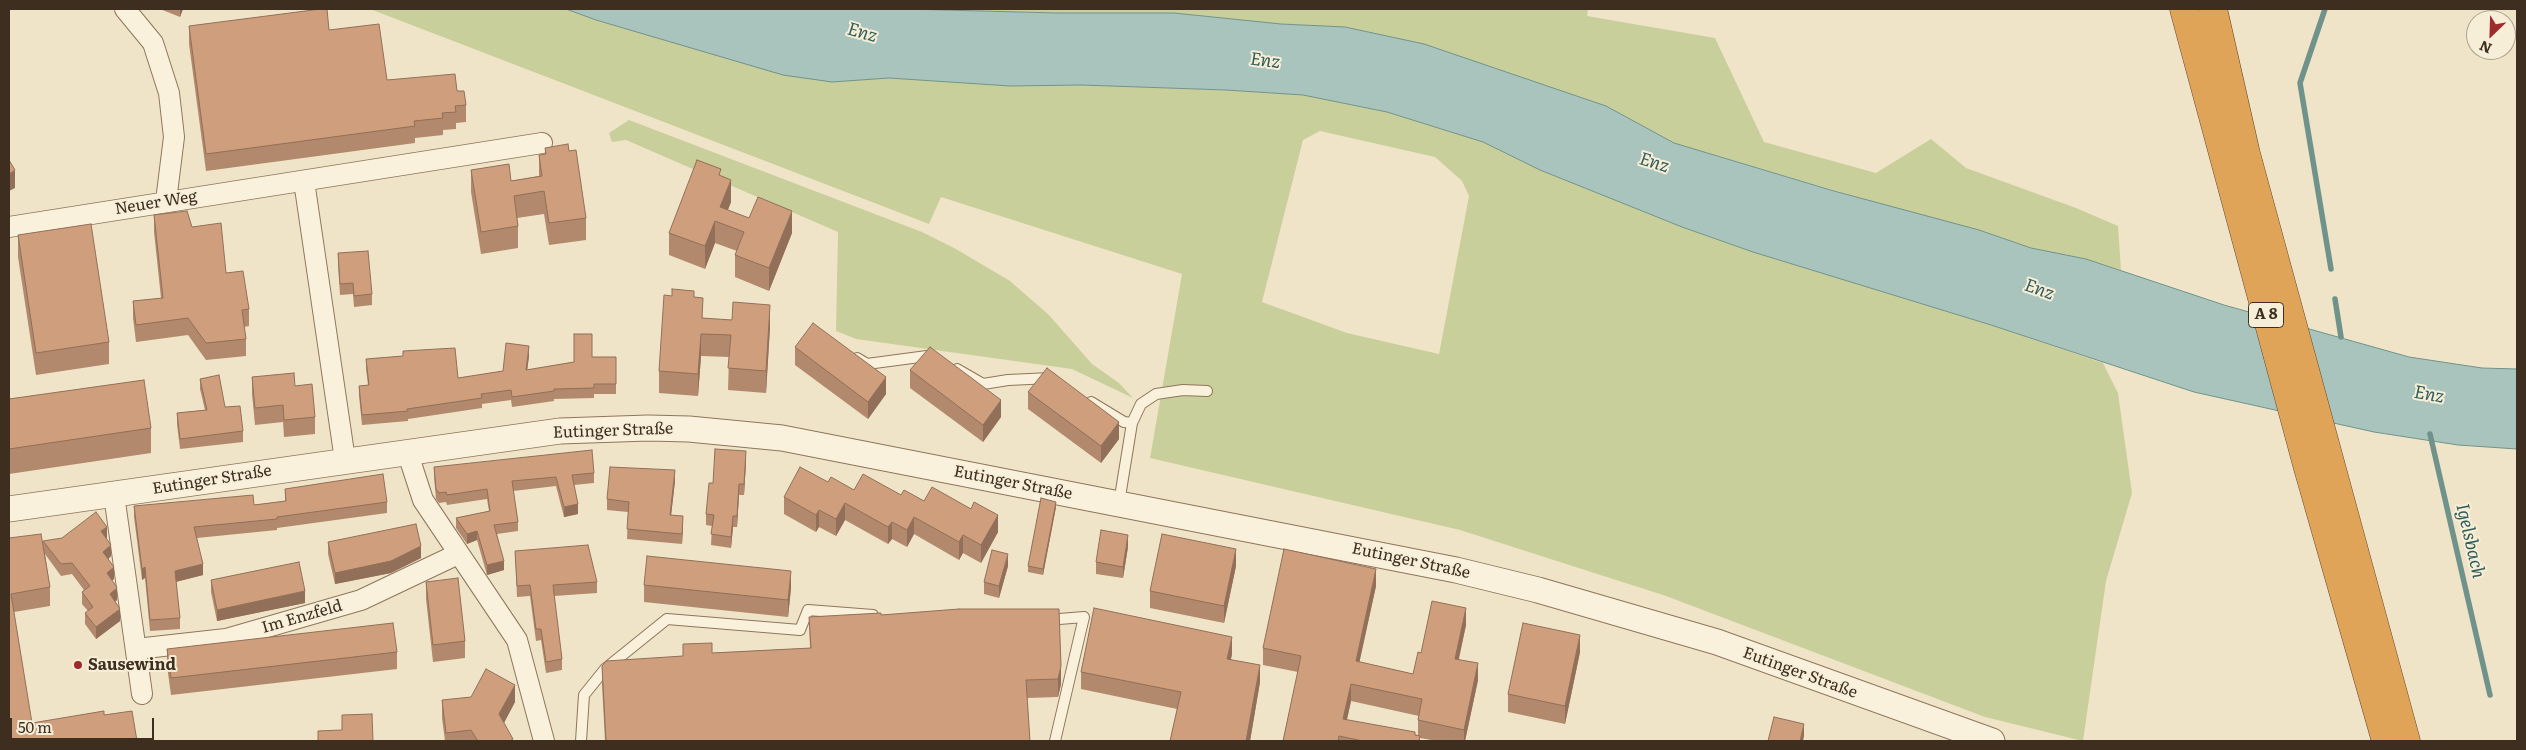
<!DOCTYPE html>
<meta charset="utf-8">
<style>
body{margin:0}
#map{position:relative;width:2526px;height:750px;overflow:hidden;background:#f0e4c8;font-family:Literata,serif}
canvas{display:block}
.frame{position:absolute;inset:0;border:10px solid #3d2e20;pointer-events:none}
.north{position:absolute;left:2466px;top:10px;width:50px;height:50px;box-sizing:border-box;background:#f7eed8;border:1px solid #ada18e;border-radius:50%;rotate:204deg;font-size:14px;font-weight:700;line-height:20px;text-align:center;color:#3d2e20}
.north::after{content:'';display:block;margin:auto;width:18px;height:22px;background:#9e2a2b;clip-path:polygon(50% 0,100% 100%,50% 72%,0 100%)}
.scale{position:absolute;left:10px;top:718px;width:144px;height:22px;box-sizing:border-box;border:2px solid #3d2e20;border-top:0;padding-left:6px;font-size:15px;line-height:18px;white-space:nowrap;color:#3d2e20;-webkit-text-stroke:4px #f7eed8;paint-order:stroke}
</style>
<div id="map">
<canvas width="2526" height="750"></canvas>
<div class="frame"></div>
<div class="north">N</div>
<div class="scale">50 m</div>
</div>
<script>
const c = document.querySelector('canvas').getContext('2d');
c.lineJoin = 'round';
function paint(path, color) { c.fillStyle = color; c.fill(path, 'evenodd'); }
const toPath = rows => new Path2D(rows.map(r => 'M' + r).join(''));
function stroke(path, color, width, dash) { c.strokeStyle = color; c.lineWidth = width; c.lineCap = dash ? 'butt' : 'round'; c.setLineDash(dash || []); c.stroke(path); }
function drawText(font, color, halo, rows, align = 'center') {
  c.font = font + ' Literata,serif'; c.lineWidth = 4; c.setLineDash([]); c.textBaseline = 'middle'; c.strokeStyle = halo; c.fillStyle = color; for (const [text, x, y, turn = 0] of rows) {
    c.save(); c.translate(x, y); c.rotate((+turn || 0) * Math.PI / 180); c.textAlign = isNaN(turn) ? turn : align; if (halo) c.strokeText(text, 0, 0); c.fillText(text, 0, 0); c.restore();
  }
}
paint(toPath([
 [370,9,567,9,599,21,677,43,832,82,889,78,1010,86,1081,85,1226,90,1303,95,1387,112,1483,142,1540,170,1682,227,1753,252,1991,325,2103,363,2118,393,2132,493,2106,581,2083,741,1985,717,1666,596,1460,530,1150,458,1182,274,941,197,929,224],
 [1320,131,1435,157,1462,181,1469,196,1439,354,1347,333,1262,302,1303,140],
 [906,9,1588,9,1587,16,1715,38,1764,142,1876,173,1931,139,1966,168,2076,208,2118,226,2121,270,2086,259,2031,248,1979,230,1924,217,1674,143,1606,106,1423,44,1345,27,1281,24,1174,13,1057,13],
 [629,120,922,232,956,249,1010,281,1049,315,1092,364,1119,383,1133,398,1072,369,856,339,836,331,838,232,626,140,612,142,609,133]
]), '#c9cf9b');
const water = toPath([
 [566,9,906,9,1057,13,1174,13,1281,24,1345,27,1424,44,1606,106,1674,143,1834,191,1979,230,2031,248,2086,259,2224,305,2409,357,2482,368,2517,369,2517,449,2458,445,2374,432,2194,392,1991,325,1753,252,1682,227,1540,170,1483,142,1387,112,1303,95,1226,90,1081,85,1010,86,889,78,832,82,783,75,596,20,566,9]
]);
paint(water, '#a9c4bc');
stroke(water, '#6f938a', 1);
stroke(toPath([
 [2325,9,2300,83,2331,269],
 [2335,299,2341,337],
 [2430,434,2490,695]
]), '#6f938a', 5.5);
const service = toPath([
 [857,358,867,364,927,356,935,358],
 [957,369,983,384,1008,380,1051,378],
 [1091,402,1124,422,1132,423],
 [1119,503,1132,423,1141,404,1156,394,1183,390,1207,391],
 [1047,620,1084,617,1055,741],
 [581,741,584,695,605,669,667,619,800,630,808,610,873,615]
]);
const minor = toPath([
 [125,9,153,43,169,93,174,137,166,201],
 [304,181,345,460],
 [9,227,542,143],
 [407,451,423,500,517,640,544,741],
 [114,495,142,694],
 [136,649,226,639,361,600,458,554]
]);
const tertiary = toPath([
 [9,509,560,431,648,428,689,429,782,438,1456,570,1538,590,1717,642,1992,741]
]);
const motorway = toPath([
 [2184,9,2308,468,2386,741],
 [2213,9,2246,154,2406,741]
]);
stroke(service, '#8d765c', 12);
stroke(minor, '#8d765c', 22);
stroke(tertiary, '#8d765c', 27);
stroke(motorway, '#5b4430', 29);
stroke(service, '#faf1dc', 10);
stroke(minor, '#faf1dc', 20);
stroke(tertiary, '#faf1dc', 25);
stroke(motorway, '#e0a458', 28);
paint(toPath([
 [160,9,183,9,180,17],
 [189,26,329,30,387,80,457,91,466,105,466,122,456,123,456,129,443,130,443,135,415,138,415,143,206,171,189,44],
 [545,148,569,151,586,218,586,240,549,245,544,214,517,218,518,226,518,248,481,254,471,192,471,170,511,181,539,176,539,155,545,154],
 [721,176,731,202,728,210,749,218,792,233,769,291,735,277,735,255,737,251,715,243,705,269,669,255,669,233],
 [154,215,192,227,226,273,249,309,249,326,244,327,246,339,246,356,206,360,188,335,136,342,133,318,133,301,161,298,154,232],
 [18,235,109,342,109,364,36,375,18,257],
 [338,253,372,294,372,305,354,307,353,294,340,295,338,264],
 [694,297,703,318,770,327,766,393,728,390,729,357,701,356,698,396,659,393,659,371],
 [795,347,886,394,868,419,795,365],
 [403,351,458,378,503,371,529,356,527,370,574,362,592,357,616,357,616,394,594,394,594,398,554,399,554,401,512,407,511,400,482,404,482,408,408,419,408,421,362,425,359,396,359,386,368,385,366,369,366,359,403,356],
 [910,370,1001,417,983,442,910,388],
 [252,377,295,386,315,417,315,434,284,437,283,422,255,425,252,394],
 [200,379,243,431,243,442,180,449,177,424,177,413,205,410,200,389],
 [1028,392,1119,439,1101,463,1028,409],
 [9,399,151,428,151,453,9,474],
 [746,462,744,495,739,495,737,527,733,527,731,548,711,545,712,526,706,525,706,514,713,483],
 [434,467,594,473,594,483,574,485,578,514,564,517,556,486,513,491,518,522,518,531,497,534,504,570,487,575,477,540,467,544,456,528,456,518,489,511,487,499,447,505,446,502,439,503,436,499,434,477],
 [675,481,671,515,683,526,682,544,627,539,628,512,607,510,607,499],
 [828,482,854,490,901,495,998,532,981,563,963,553,959,560,914,534,907,547,892,539,888,544,845,520,836,536,819,527,816,532,784,514,784,497],
 [285,489,387,502,387,513,277,528,277,530,197,538,203,575,176,582,180,618,180,629,150,631,145,578,142,580,134,517,134,506,254,505,285,501],
 [1056,507,1043,575,1028,572,1028,566],
 [9,538,43,546,43,541,107,538,106,539,111,556,108,559,114,579,112,580,117,600,115,602,120,621,96,639,85,624,85,613,88,611,82,604,82,592,84,590,72,574,61,576,45,554,50,587,50,606,14,612,9,741],
 [328,542,421,558,391,573,335,584,328,554],
 [1128,547,1123,578,1096,574,1096,562],
 [515,551,597,582,597,593,554,596,562,659,562,670,546,673,541,640,536,641,530,596,517,597],
 [1008,566,999,598,984,594,984,582],
 [1236,566,1224,623,1150,608,1150,591],
 [211,580,305,603,217,621,211,592],
 [426,582,465,641,465,658,433,662,426,599],
 [644,585,791,588,788,617,644,602],
 [1376,586,1359,662,1413,674,1421,653,1466,625,1459,659,1478,680,1465,741,1437,741,1420,738,1420,741,1283,741,1298,672,1263,665,1263,648],
 [1351,701,1419,716,1418,720,1418,735,1347,720],
 [1059,609,1061,684,1058,697,1027,698,1030,741,605,741,602,684,602,666,683,656,683,644,712,653,810,648,809,617,881,615],
 [167,649,397,652,397,669,171,695,167,666],
 [1580,652,1565,724,1508,712,1508,694],
 [1232,654,1231,659,1260,682,1250,741,1170,741,1177,709,1081,689,1081,672],
 [442,700,515,702,504,723,513,741,445,741,442,718]
]), '#b2896c');
paint(toPath([
 [180,9,183,9,180,17],
 [15,170,15,188,9,191,9,174],
 [731,180,731,202,722,224,720,207],
 [792,211,792,233,769,291,769,268],
 [715,221,715,243,705,269,705,246],
 [770,305,770,327,766,393,766,371],
 [701,334,701,356,698,396,698,374],
 [529,346,529,356,526,380,526,370],
 [886,377,886,394,868,419,868,402],
 [1001,400,1001,417,983,442,983,425],
 [1119,422,1119,439,1101,463,1101,446],
 [746,451,746,462,744,495,744,484],
 [675,470,675,481,670,525,670,515],
 [739,484,739,495,737,527,737,516],
 [1056,502,1056,507,1043,575,1043,569],
 [845,503,845,520,836,536,836,519],
 [578,504,578,514,564,517,564,507],
 [819,510,819,527,816,532,816,515],
 [998,515,998,532,981,563,981,545],
 [683,516,683,526,682,544,682,534],
 [733,516,733,527,731,548,731,537],
 [914,517,914,534,907,547,907,530],
 [892,522,892,539,888,544,888,527],
 [107,527,107,538,101,543,101,531],
 [477,531,477,540,467,544,467,534],
 [963,535,963,553,959,560,959,542],
 [1128,535,1128,547,1123,578,1123,567],
 [111,545,111,556,103,564,103,552],
 [421,546,421,558,391,573,335,584,335,573],
 [1236,549,1236,566,1224,623,1224,606],
 [1008,554,1008,566,999,598,999,586],
 [504,561,504,570,487,575,487,565],
 [203,564,203,575,175,582,175,571],
 [114,567,114,579,107,584,107,573],
 [145,567,145,578,142,580,142,569],
 [1376,569,1376,586,1356,678,1356,661],
 [791,571,791,588,788,617,788,600],
 [117,588,117,600,110,605,110,594],
 [305,591,305,603,217,621,217,610],
 [1466,608,1466,625,1455,675,1455,659],
 [120,609,120,621,96,639,96,627],
 [1580,635,1580,652,1565,724,1565,706],
 [1232,637,1232,654,1227,676,1227,659],
 [1478,663,1478,680,1465,741,1464,741,1464,730],
 [1260,665,1260,682,1250,741,1246,741],
 [1061,666,1061,684,1058,697,1058,679],
 [1351,684,1351,701,1343,736,1343,719],
 [515,685,515,702,499,732,499,714],
 [1804,724,1804,736,1803,741,1800,741]
]), '#916f58');
const building = toPath([
 [321,9,327,9,329,30,379,24,387,80,455,74,457,91,464,91,466,105,455,106,456,112,442,113,443,118,414,121,415,126,206,154,189,26,321,9],
 [568,144,569,151,576,150,586,218,549,223,544,191,514,196,518,226,481,232,471,170,509,164,511,181,542,176,539,155,546,154,545,148,568,144],
 [9,160,15,170,9,174,9,160],
 [697,160,721,169,719,175,731,180,720,207,749,218,758,197,792,211,769,268,735,255,744,232,715,221,705,246,669,233,697,160],
 [187,211,192,227,221,223,226,273,243,271,249,309,242,310,246,339,206,343,188,318,136,325,133,301,163,298,154,215,187,211],
 [91,224,109,342,36,353,18,235,91,224],
 [368,251,372,294,354,296,353,283,340,284,338,253,368,251],
 [672,289,694,291,694,297,703,298,702,318,732,320,733,302,770,305,766,371,728,368,731,335,701,334,698,374,659,371,664,295,672,296,672,289],
 [813,323,886,377,868,402,795,347,813,323],
 [574,334,592,334,592,357,616,357,616,384,594,384,594,388,554,389,554,391,512,397,511,390,481,394,482,398,407,409,408,411,362,415,359,386,369,385,366,359,403,356,403,351,455,348,458,378,503,371,506,343,529,346,526,370,574,362,574,334],
 [930,347,1001,400,983,425,910,370,930,347],
 [1047,368,1119,422,1101,446,1028,392,1047,368],
 [294,373,295,386,312,384,315,417,284,420,283,405,255,408,252,377,294,373],
 [219,375,225,407,240,406,243,431,180,439,177,413,207,410,200,379,219,375],
 [144,380,151,428,9,449,9,399,144,380],
 [715,449,746,451,744,484,739,484,737,516,733,516,731,537,711,534,714,515,706,514,709,483,713,483,715,449],
 [592,450,594,473,572,475,578,504,564,507,556,477,512,481,518,522,494,525,504,561,487,565,477,531,467,534,456,518,490,511,487,489,447,495,446,492,439,493,436,489,434,467,592,450],
 [610,467,675,470,670,515,683,516,682,534,627,529,629,502,607,499,610,467],
 [800,467,828,482,831,477,854,490,863,474,901,495,904,490,924,501,932,487,971,509,974,502,998,515,981,545,963,535,959,542,914,517,907,530,892,522,888,527,845,503,836,519,819,510,816,515,784,497,800,467],
 [383,474,387,502,277,517,277,519,194,527,203,564,175,571,180,618,150,620,145,567,142,569,134,506,253,495,254,505,286,501,285,489,383,474],
 [1041,498,1056,502,1043,569,1028,566,1041,498],
 [96,512,107,527,101,531,111,545,103,552,114,567,107,573,116,586,117,588,110,594,120,609,96,627,85,613,93,607,82,592,90,586,72,563,61,564,43,541,62,538,96,512],
 [416,524,421,546,391,561,335,573,328,542,416,524],
 [1101,530,1128,535,1123,567,1096,562,1101,530],
 [41,534,50,587,11,594,32,723,104,711,104,715,132,711,137,741,9,741,9,538,41,534],
 [1162,534,1236,549,1224,606,1150,591,1162,534],
 [588,545,597,582,553,585,562,659,546,662,541,629,536,629,530,585,517,586,515,551,588,545],
 [1284,549,1376,569,1356,661,1413,674,1418,652,1421,653,1432,601,1466,608,1455,659,1478,663,1464,730,1418,720,1422,699,1351,684,1343,719,1415,732,1415,735,1420,736,1419,741,1363,741,1339,736,1338,741,1283,741,1301,656,1263,648,1284,549],
 [992,550,1008,554,999,586,984,582,992,550],
 [647,556,791,571,788,600,644,585,647,556],
 [299,562,305,591,217,610,211,580,299,562],
 [458,578,465,641,433,645,426,582,458,578],
 [1094,608,1232,637,1227,659,1260,665,1246,741,1170,741,1181,692,1081,672,1094,608],
 [959,609,1059,609,1061,666,1058,679,1026,680,1030,741,606,741,602,666,606,661,683,656,683,644,712,643,712,653,811,648,809,617,881,613,881,615,959,609],
 [393,623,397,652,171,678,167,649,393,623],
 [1523,623,1580,635,1565,706,1508,694,1523,623],
 [486,669,515,685,499,714,513,739,510,741,478,741,471,730,446,733,442,700,471,697,486,669],
 [372,714,373,741,318,741,318,731,342,730,342,715,372,714],
 [1774,717,1804,724,1800,741,1768,741,1774,717]
]);
paint(building, '#cf9f7d');
stroke(building, '#916f58', 1);
for (const [x, y, r, color] of [
 [78,665,5,"#9e2a2b"]
]) { const dot = new Path2D(); dot.arc(x, y, r, 0, 2 * Math.PI); c.fillStyle = color; c.fill(dot); stroke(dot, '#f7eed8', 2); }
for (const [x, y, w] of [
 [2266,315,35]
]) { const box = new Path2D(); box.roundRect(x - w / 2, y - 12.5, w, 25, 4); c.fillStyle = '#f7eed8'; c.fill(box); stroke(box, '#3d2e20', 1); }
drawText('bold 15px', '#3d2e20', null, [
 ["A 8",2266,315]
]);
drawText('16px', '#3d2e20', '#f7eed8', [
 ["Neuer Weg",156,203,-9],
 ["Eutinger Straße",613,431,-2],
 ["Eutinger Straße",212,480,-9],
 ["Eutinger Straße",1013,483,11],
 ["Eutinger Straße",1411,561,12],
 ["Im Enzfeld",302,617,-16],
 ["Eutinger Straße",1800,673,20]
]);
drawText('bold 16px', '#3d2e20', '#f7eed8', [
 ["Sausewind",88,665]
], 'left');
drawText('italic 18px', '#2f5d5a', '#f7eed8', [
 ["Enz",862,33,16],
 ["Enz",1265,61,7],
 ["Enz",1654,163,17],
 ["Enz",2039,290,19],
 ["Enz",2429,395,10],
 ["Igelsbach",2470,541,77]
]);
</script>
